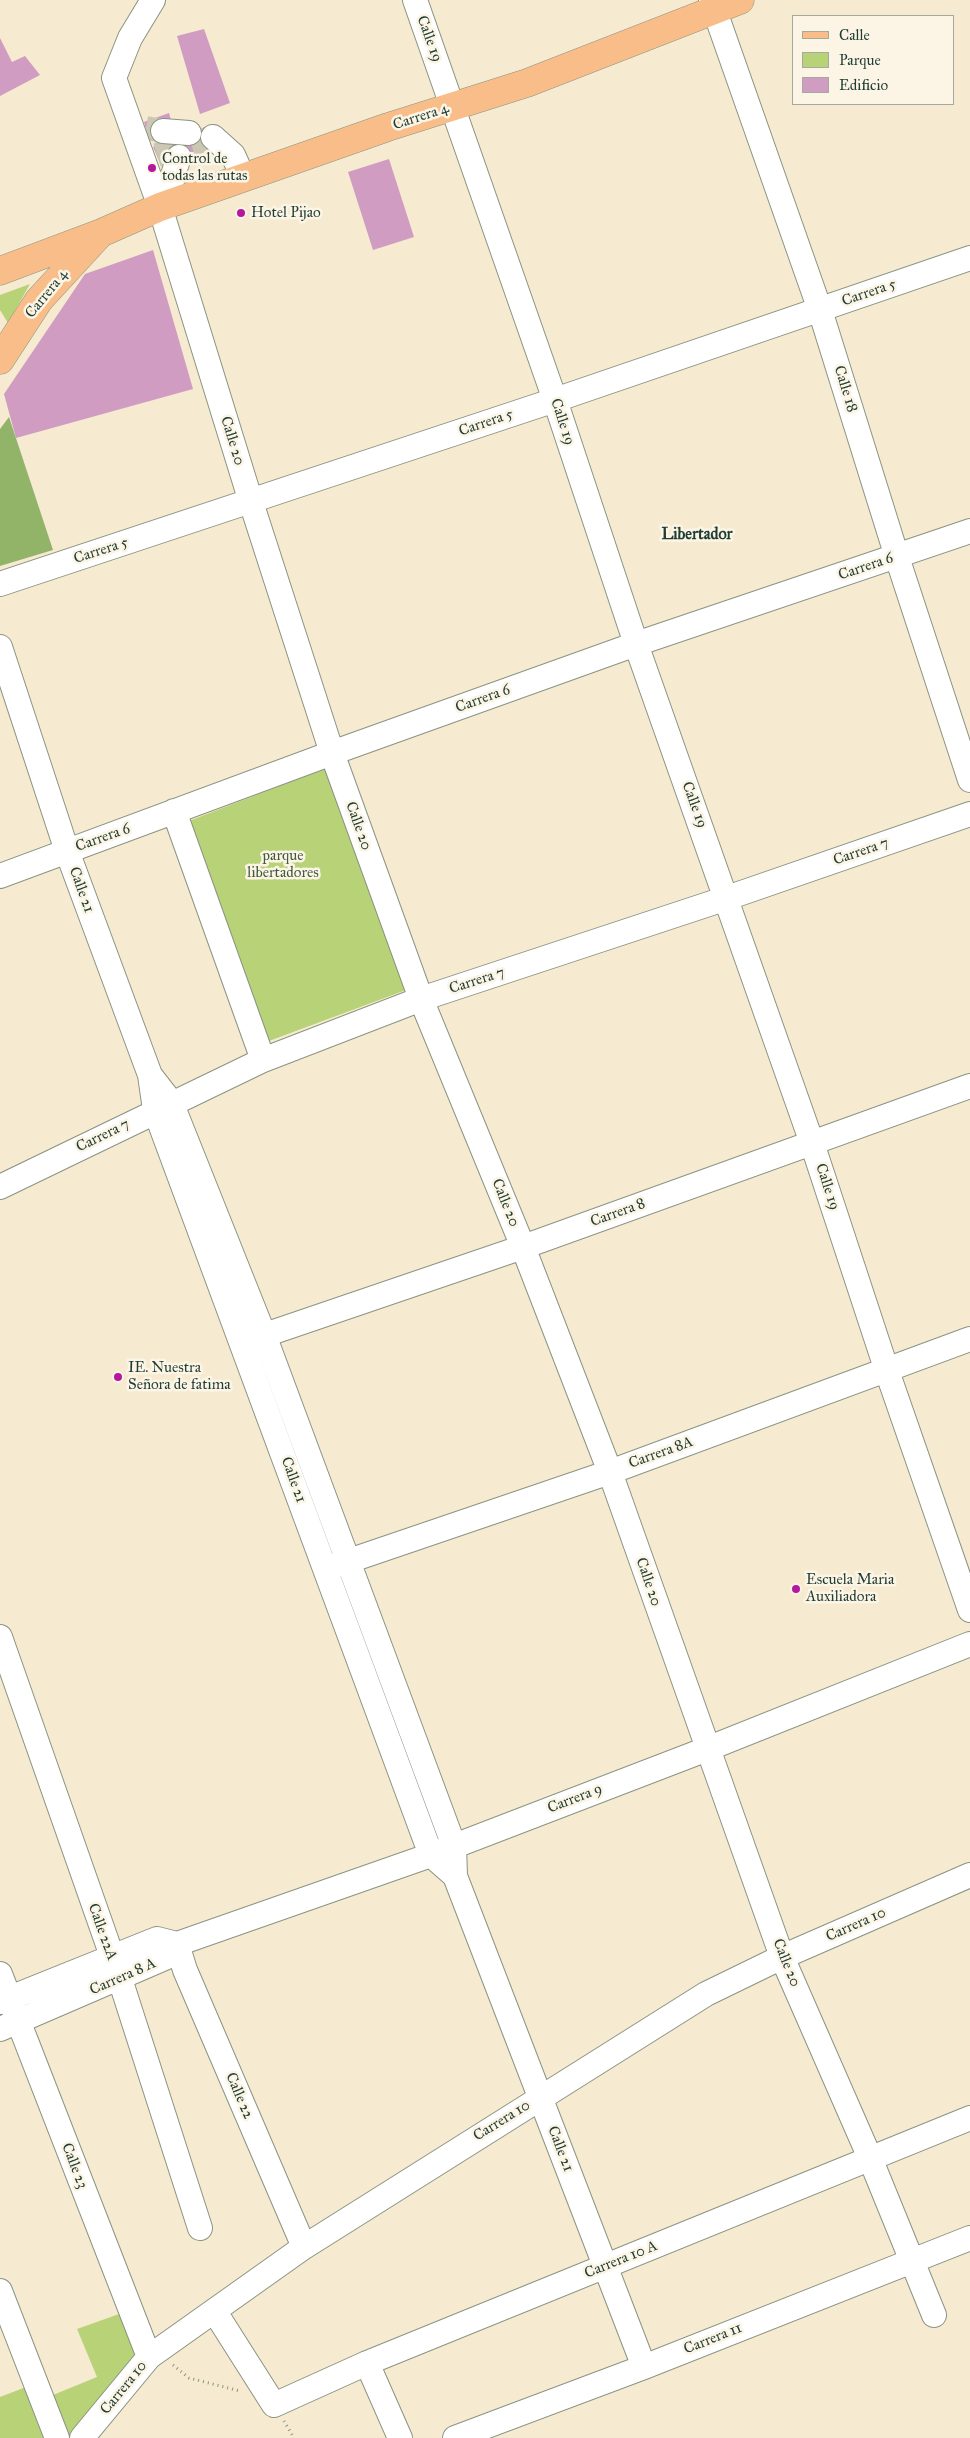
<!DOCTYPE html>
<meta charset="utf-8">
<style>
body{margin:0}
#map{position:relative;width:970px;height:2438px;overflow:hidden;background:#f6ead1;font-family:"IM FELL Great Primer",serif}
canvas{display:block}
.legend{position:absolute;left:792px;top:15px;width:162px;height:90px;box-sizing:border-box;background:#fcf5e5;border:1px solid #a4ab9e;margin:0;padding:6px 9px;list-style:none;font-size:15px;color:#1f3d34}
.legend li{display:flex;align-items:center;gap:10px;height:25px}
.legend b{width:25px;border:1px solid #a4ab9e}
</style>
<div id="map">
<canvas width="970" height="2438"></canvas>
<ul class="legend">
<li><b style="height:6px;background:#f8bd88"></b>Calle</li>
<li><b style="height:14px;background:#b8d277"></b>Parque</li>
<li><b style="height:14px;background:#d09cc2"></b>Edificio</li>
</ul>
</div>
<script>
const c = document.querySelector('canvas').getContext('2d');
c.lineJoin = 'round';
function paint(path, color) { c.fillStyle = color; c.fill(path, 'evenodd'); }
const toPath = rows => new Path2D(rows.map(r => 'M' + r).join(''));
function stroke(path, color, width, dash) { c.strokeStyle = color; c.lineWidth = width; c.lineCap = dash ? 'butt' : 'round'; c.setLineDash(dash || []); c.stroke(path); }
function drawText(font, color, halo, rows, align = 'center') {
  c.font = font + ' "IM FELL Great Primer",serif'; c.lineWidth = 5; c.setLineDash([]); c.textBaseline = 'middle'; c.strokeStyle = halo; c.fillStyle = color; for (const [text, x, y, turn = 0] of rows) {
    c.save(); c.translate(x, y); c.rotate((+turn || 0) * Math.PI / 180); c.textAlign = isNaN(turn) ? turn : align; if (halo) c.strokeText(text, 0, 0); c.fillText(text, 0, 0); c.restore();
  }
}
paint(toPath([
 [30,284,8,323,0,310,0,295],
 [326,768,406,990,269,1041,189,821],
 [122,2313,140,2356,74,2438,64,2438,48,2397,97,2377,77,2329],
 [26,2387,46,2438,0,2438,0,2397]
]), '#b8d277');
paint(toPath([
 [9,417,53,550,0,566,0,429]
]), '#92b468');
paint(toPath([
 [204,29,230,103,200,114,177,36],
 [0,38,12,62,25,56,40,75,0,96],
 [169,113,173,128,148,137,144,122],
 [208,126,215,143,161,165,153,147],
 [389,159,414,237,373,250,348,172],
 [153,250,193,389,16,438,4,394,85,274]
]), '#d09cc2');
stroke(toPath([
 [146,128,163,131],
 [157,155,213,137]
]), '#cbc7b2', 24, [24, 12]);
const minor = toPath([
 [153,0,130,38,114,78,160,207,251,502,332,753,421,999,523,1247,610,1472,782,1957,870,2158,934,2315],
 [415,0,555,400,636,644,812,1143,887,1371,970,1610],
 [711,0,820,310,897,557,970,780],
 [163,131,189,133],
 [213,137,233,155,243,177],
 [171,203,172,178,179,157],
 [0,584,555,400,970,258],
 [0,647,67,851,150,1075,155,1110,431,1855,455,1876],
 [174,811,263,1060],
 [0,876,332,753,636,644,970,531],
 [150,1075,171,1102,264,1335,454,1846,455,1876,644,2367],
 [0,1187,263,1060,421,999,727,898,970,814],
 [250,1340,523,1247,970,1086],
 [334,1566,610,1472,970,1339],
 [0,1637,120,1979,200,2228],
 [177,1944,431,1855,707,1749,970,1644],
 [177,1944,185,1970,304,2247],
 [0,1974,149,2357],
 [0,2002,157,1939,177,1944],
 [0,2029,167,1957,177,1944],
 [0,2291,57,2438],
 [215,2312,274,2405,367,2363,970,2118],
 [367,2363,400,2438],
 [82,2438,149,2357,304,2247,706,1994,782,1957,970,1875],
 [455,2438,644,2367,970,2238]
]);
const major = toPath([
 [0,271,101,233,160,207,388,127,527,83,740,0],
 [0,360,39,300,98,236]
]);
stroke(minor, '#8a9482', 26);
stroke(major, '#8a9482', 29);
stroke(toPath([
 [173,2365,189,2378,240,2391],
 [284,2421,294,2438]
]), '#8a9482', 3, [1, 4]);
stroke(minor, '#fff', 24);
stroke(major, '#f8bd88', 28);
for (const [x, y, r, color] of [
 [152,168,5,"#b5179e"],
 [241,213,5,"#b5179e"],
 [118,1377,5,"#b5179e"],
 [796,1589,5,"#b5179e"]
]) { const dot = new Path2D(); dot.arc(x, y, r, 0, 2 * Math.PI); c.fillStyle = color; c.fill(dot); stroke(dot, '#fcf5e5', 2); }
drawText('15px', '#1f3d34', '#fcf5e5', [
 ["Calle 19",429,39,70],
 ["Carrera 4",421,117,-18],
 ["Carrera 5",869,293,-19],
 ["Carrera 4",47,294,-51],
 ["Calle 18",845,389,73],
 ["Calle 19",562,422,72],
 ["Carrera 5",486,423,-19],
 ["Calle 20",232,441,73],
 ["Carrera 5",101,551,-18],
 ["Carrera 6",866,567,-19],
 ["Carrera 6",483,699,-20],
 ["Calle 19",694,805,70],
 ["Calle 20",358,826,70],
 ["Carrera 6",103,838,-20],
 ["Carrera 7",861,852,-19],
 ["Calle 21",81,890,70],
 ["Carrera 7",477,981,-18],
 ["Carrera 7",103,1136,-26],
 ["Calle 19",827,1187,72],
 ["Calle 20",505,1203,68],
 ["Carrera 8",618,1213,-20],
 ["Carrera 8A",661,1453,-20],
 ["Calle 21",293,1480,70],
 ["Calle 20",648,1582,71],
 ["Carrera 9",575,1799,-21],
 ["Carrera 10",856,1925,-24],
 ["Calle 22A",102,1932,70],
 ["Calle 20",786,1963,68],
 ["Carrera 8 A",123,1977,-24],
 ["Calle 22",239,2096,67],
 ["Carrera 10",502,2121,-32],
 ["Calle 21",560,2149,69],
 ["Calle 23",74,2166,69],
 ["Carrera 10 A",621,2260,-22],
 ["Carrera 11",713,2339,-22],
 ["Carrera 10",124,2388,-51]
]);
drawText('15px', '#1f3d34', '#fcf5e5', [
 ["Control de",162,159],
 ["todas las rutas",162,176],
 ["Hotel Pijao",251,213],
 ["IE. Nuestra",128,1368],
 ["Señora de fatima",128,1385],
 ["Escuela Maria",806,1580],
 ["Auxiliadora",806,1597]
], 'left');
drawText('15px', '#3e5b41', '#fcf5e5', [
 ["parque",283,856],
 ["libertadores",283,873]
]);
drawText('bold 16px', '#1f3d34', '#fcf5e5', [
 ["Libertador",697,535]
]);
</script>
